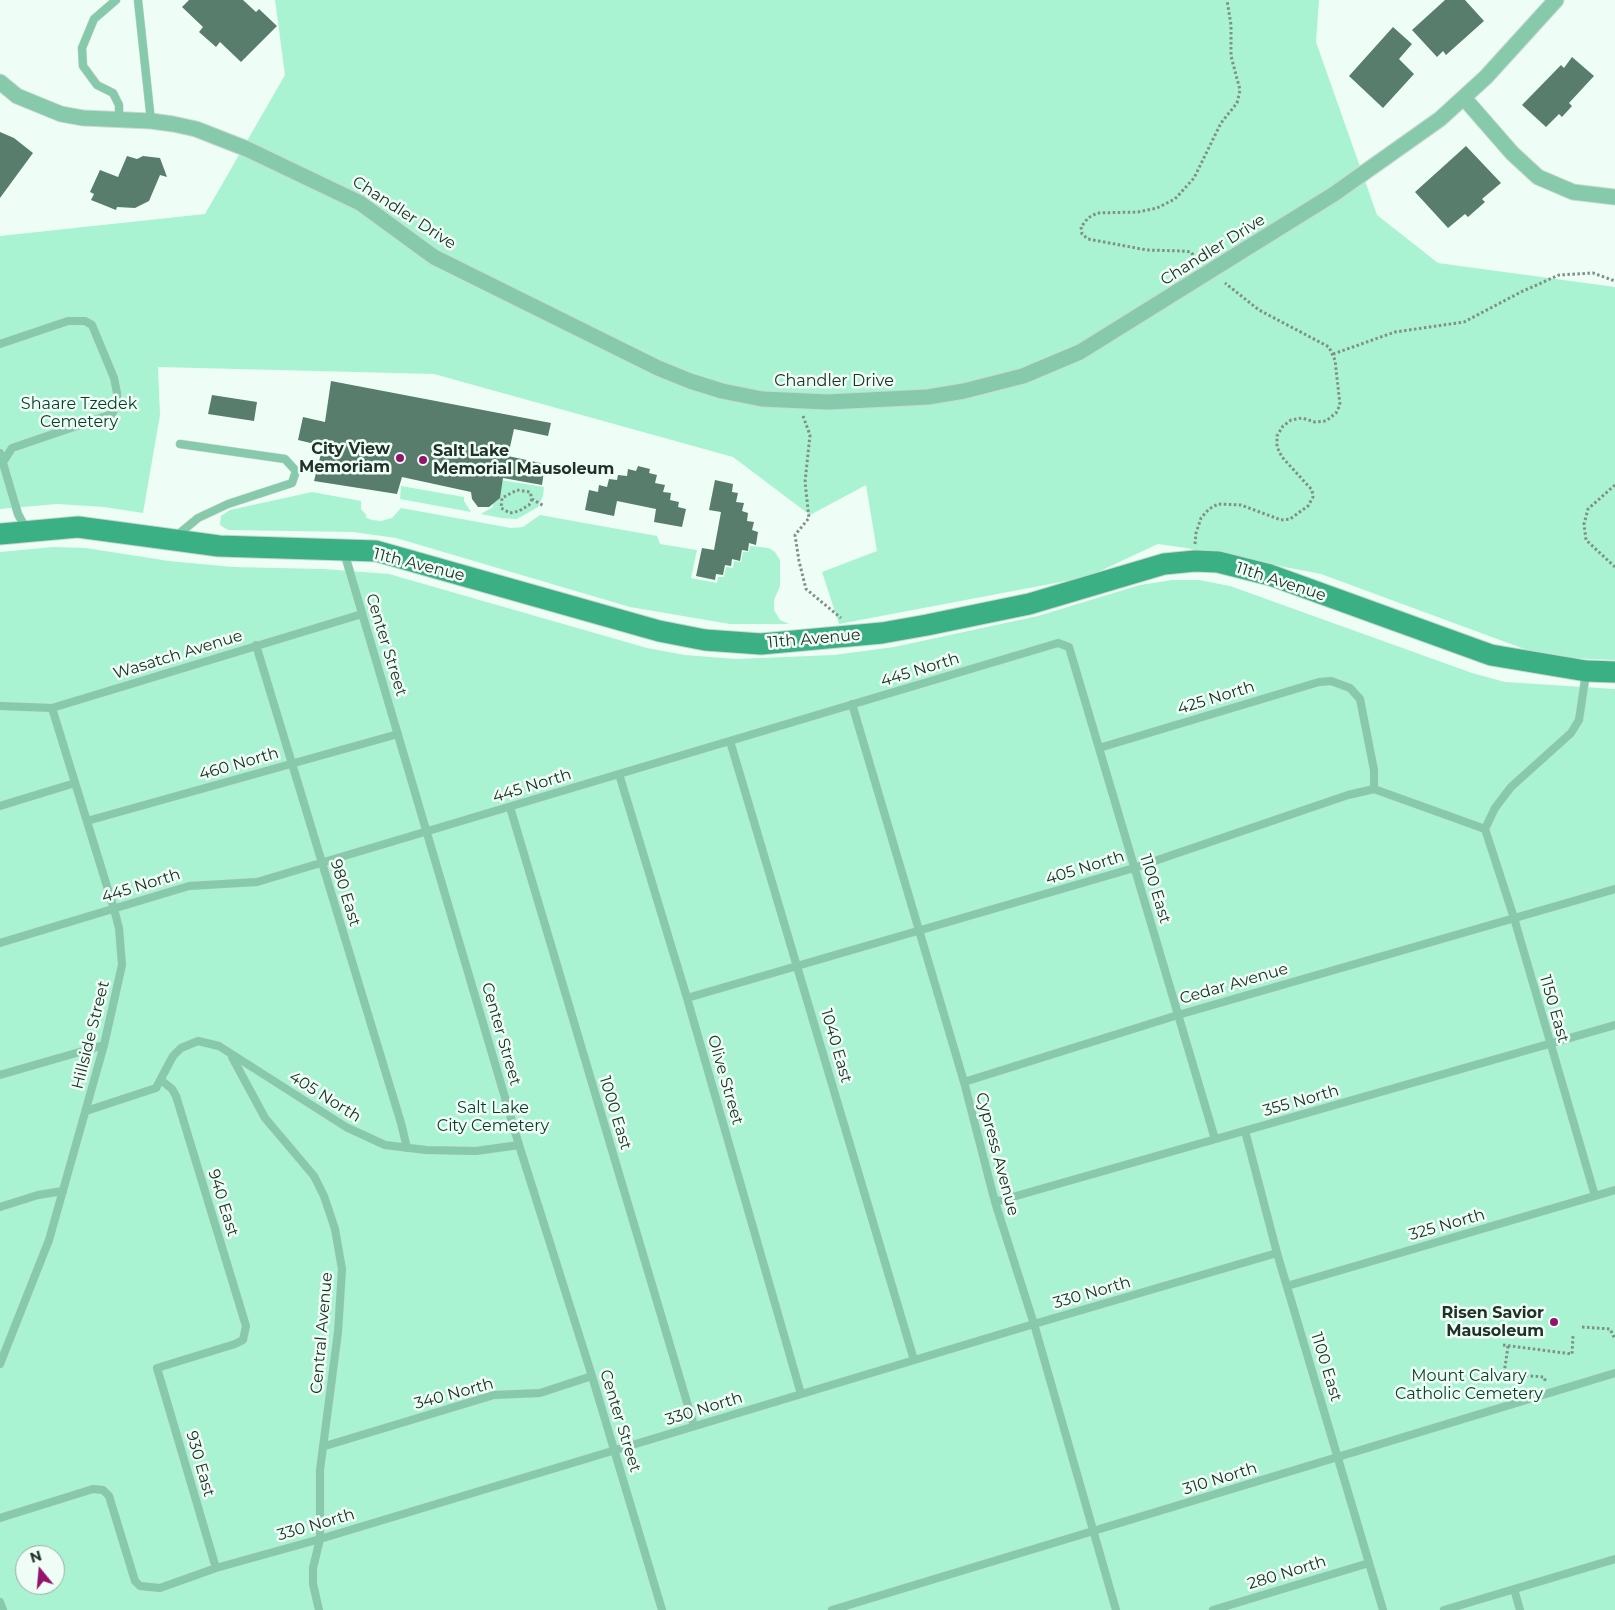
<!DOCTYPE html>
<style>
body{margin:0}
#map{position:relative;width:1615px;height:1610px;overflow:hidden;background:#eefef6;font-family:Montserrat,sans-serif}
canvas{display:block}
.north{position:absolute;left:15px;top:1545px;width:50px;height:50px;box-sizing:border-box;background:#eefef6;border:1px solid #9caca4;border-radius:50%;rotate:343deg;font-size:14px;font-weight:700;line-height:20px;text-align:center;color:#21312a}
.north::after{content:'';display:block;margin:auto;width:18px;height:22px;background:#93136d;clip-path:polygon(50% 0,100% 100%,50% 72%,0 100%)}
</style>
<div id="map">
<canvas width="1615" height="1610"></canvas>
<div class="north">N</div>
</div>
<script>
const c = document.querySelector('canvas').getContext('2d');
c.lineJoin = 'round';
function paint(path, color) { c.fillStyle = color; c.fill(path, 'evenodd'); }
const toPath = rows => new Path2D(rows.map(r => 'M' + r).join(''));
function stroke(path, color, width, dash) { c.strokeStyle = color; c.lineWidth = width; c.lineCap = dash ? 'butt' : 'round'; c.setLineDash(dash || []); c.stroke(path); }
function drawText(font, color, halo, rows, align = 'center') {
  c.font = font + ' Montserrat,sans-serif'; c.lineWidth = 5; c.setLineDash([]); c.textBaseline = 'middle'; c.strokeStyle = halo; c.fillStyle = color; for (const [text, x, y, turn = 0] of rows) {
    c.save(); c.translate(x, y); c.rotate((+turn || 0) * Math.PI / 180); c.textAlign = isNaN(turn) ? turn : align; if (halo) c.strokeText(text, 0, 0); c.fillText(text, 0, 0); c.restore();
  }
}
paint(toPath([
 [275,0,1319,0,1316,42,1377,215,1438,263,1615,287,1615,660,1546,657,1321,574,1186,548,1158,544,1087,577,839,624,822,572,877,551,866,485,810,515,733,457,434,374,158,367,160,415,143,513,104,507,57,504,0,509,0,236,205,214,285,75],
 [500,480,544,487,543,496,538,507,517,519,501,518,481,514,493,507,493,501],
 [401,486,464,497,464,501,471,512,400,499],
 [312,492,361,501,361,509,367,516,365,517,372,520,381,521,392,518,401,508,511,528,523,527,540,515,657,536,660,544,697,550,691,578,717,583,718,577,724,577,726,567,733,568,734,561,741,562,743,552,749,552,750,546,769,548,775,552,780,560,780,586,774,600,774,610,780,620,789,624,730,624,630,607,396,538,353,532,228,530,220,525,221,516,230,510],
 [53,547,86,548,169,561,233,567,324,569,389,574,647,648,685,655,736,659,834,655,894,647,1038,616,1140,585,1172,580,1199,580,1230,586,1472,673,1505,682,1615,689,1615,1610,0,1610,0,552],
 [25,1555,55,1555,55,1585,25,1585]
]), '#aaf3d2');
paint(toPath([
 [189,0,243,0,256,12,259,9,277,26,241,62,220,42,216,47,199,32,203,27,182,7],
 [1445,0,1465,0,1484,21,1446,55,1443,51,1437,57,1412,30],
 [1393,27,1412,44,1399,59,1414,74,1383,108,1349,76],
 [1572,57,1594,76,1569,103,1572,106,1562,117,1559,114,1546,127,1522,105,1561,65,1564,68],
 [0,132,14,138,33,153,0,198],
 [1466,146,1501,183,1482,199,1485,202,1468,217,1465,214,1448,228,1415,192],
 [127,156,137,159,143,156,160,158,167,177,160,175,149,201,135,208,117,207,116,210,91,200,94,194,90,192,100,170,118,177],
 [331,381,551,423,548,436,514,429,508,456,545,464,542,485,503,478,500,498,489,507,478,507,472,499,471,492,402,477,397,494,314,481,323,446,298,440,303,417,325,422],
 [212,395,257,402,254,421,208,414],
 [638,466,650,469,649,473,657,475,655,483,665,485,663,492,671,493,670,500,679,502,678,507,686,509,682,527,654,522,656,509,617,501,614,516,585,510,589,490,598,492,599,485,607,487,609,479,617,480,618,475,627,476,628,469,636,471],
 [715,480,733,484,732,492,738,493,736,502,744,503,742,511,748,513,747,521,754,522,752,530,758,532,756,545,749,543,748,551,742,550,740,561,732,559,731,566,725,565,723,575,716,574,715,580,696,576,702,548,714,550,721,512,709,510]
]), '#587d6c');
const lane = toPath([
 [116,0,94,19,82,48,83,66,97,85,113,93,119,105,119,118],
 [138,0,151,121],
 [0,344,68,321,85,321,92,325,114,378,117,393,117,405,112,414,12,448,3,462],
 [0,453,18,514,26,529],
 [175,537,198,518,228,504,292,483,296,471,285,459,180,444],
 [344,552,519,1145,592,1376,662,1610],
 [256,645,401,1123,407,1148],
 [852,704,964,1082,995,1202,1034,1324,1116,1610],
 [0,706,52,708,362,614],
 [730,741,914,1360],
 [1099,748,1319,682,1331,681,1350,688,1360,699,1374,770,1374,789],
 [619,774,687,998,801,1394],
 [0,806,75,783],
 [510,807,694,1426],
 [87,821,398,734],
 [1485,829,1514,918,1595,1196],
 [1485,829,1495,808,1511,787,1571,733,1579,720,1586,673],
 [0,943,189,886,257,882,1058,643,1069,647,1215,1139],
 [687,998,1134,868,1348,795,1374,789,1485,829],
 [232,1057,265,1118,314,1176,324,1196,335,1229,342,1269,338,1332,320,1470,320,1539,313,1568,313,1584,319,1610],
 [0,1075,104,1045],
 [161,1080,172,1089,176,1096,246,1326,243,1340,235,1344,157,1368,216,1568],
 [964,1082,1178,1015,1615,889],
 [86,1111,156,1088,173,1056,181,1048,198,1041,219,1046,346,1127,385,1145,426,1150,476,1151,519,1145],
 [1245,1131,1277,1253,1383,1610],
 [995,1202,1615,1025],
 [0,1207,38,1195,63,1191],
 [1287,1286,1615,1190],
 [0,1364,49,1240,104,1045,122,965,119,928,114,909,52,708],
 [325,1446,494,1395,540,1393,592,1376],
 [0,1518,93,1489,103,1490,109,1496,135,1581,140,1586,160,1588,216,1568,320,1539,1034,1324,1277,1253],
 [1514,1589,1520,1610],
 [0,1602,3,1610],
 [832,1610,1615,1373],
 [1213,1610,1369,1563],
 [1444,1610,1615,1559]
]);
const street = toPath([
 [0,82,17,96,61,114,83,118,151,121,173,124,196,129,247,149,360,203,434,257,658,368,690,381,722,391,762,399,828,402,928,397,964,391,1023,376,1080,352,1334,194,1440,119,1486,77,1556,0],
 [1464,98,1512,153,1538,177,1573,192,1615,197]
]);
const secondary = toPath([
 [0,534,78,527,219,546,376,551,659,631,705,640,761,644,882,633,927,625,1029,604,1164,564,1195,561,1218,562,1270,575,1491,655,1586,671,1615,672]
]);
stroke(lane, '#c9d9d1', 9);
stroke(street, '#c9d9d1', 17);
stroke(secondary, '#c9d9d1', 23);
stroke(toPath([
 [1196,259,1191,252,1182,251,1147,250,1088,239,1082,234,1081,227,1088,218,1097,213,1138,212,1157,208,1175,199,1194,178,1221,123,1237,103,1240,90,1231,56,1231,25,1227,0],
 [1333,354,1395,332,1464,322,1521,292,1559,275,1593,273,1615,281],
 [803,416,810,435,805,482,809,518,795,535,799,561,806,589,841,618],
 [1615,485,1588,509,1584,524,1586,540,1615,567],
 [532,499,529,505,519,511,510,513,501,508,502,498,517,490,530,492,532,499,544,506],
 [1195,544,1196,533,1201,518,1209,509,1218,504,1241,505,1281,520,1290,519,1308,506,1313,497,1312,490,1282,457,1277,447,1277,436,1283,426,1291,420,1302,418,1315,422,1326,421,1336,413,1340,405,1335,360,1329,347,1259,310,1225,283],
 [1582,1327,1610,1329,1615,1339],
 [1503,1345,1572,1354,1573,1336],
 [1508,1346,1504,1374,1544,1377,1546,1383]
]), '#809088', 3, [2.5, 2.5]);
stroke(lane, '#86c9ab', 8);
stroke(street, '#86c9ab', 15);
stroke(secondary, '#3cb085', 21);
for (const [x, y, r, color] of [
 [400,458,5,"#93136d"],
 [423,460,5,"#93136d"],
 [1554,1322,5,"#93136d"]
]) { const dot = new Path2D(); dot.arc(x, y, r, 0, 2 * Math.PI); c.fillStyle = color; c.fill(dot); stroke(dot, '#eefef6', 2); }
drawText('16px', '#21312a', '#eefef6', [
 ["Chandler Drive",404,213,33],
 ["Chandler Drive",1213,250,-32],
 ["Chandler Drive",834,381],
 ["11th Avenue",419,565,14],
 ["11th Avenue",1281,582,18],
 ["11th Avenue",814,639,-5],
 ["Center Street",386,645,73],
 ["Wasatch Avenue",178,655,-17],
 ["445 North",920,670,-17],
 ["425 North",1216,698,-17],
 ["460 North",239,764,-16],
 ["445 North",532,786,-17],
 ["405 North",1085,868,-17],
 ["445 North",141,886,-17],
 ["1100 East",1155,889,73],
 ["980 East",345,893,73],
 ["Cedar Avenue",1234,984,-16],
 ["1150 East",1554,1009,74],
 ["Center Street",501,1034,74],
 ["Hillside Street",91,1035,-76],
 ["1040 East",836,1046,74],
 ["Olive Street",725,1080,74],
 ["405 North",325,1097,32],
 ["355 North",1301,1101,-16],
 ["1000 East",615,1113,73],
 ["Cypress Avenue",997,1154,75],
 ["940 East",223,1203,73],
 ["325 North",1447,1225,-16],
 ["330 North",1092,1293,-16],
 ["Central Avenue",322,1333,-85],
 ["1100 East",1326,1367,73],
 ["340 North",454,1394,-15],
 ["330 North",704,1409,-17],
 ["Center Street",620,1421,73],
 ["930 East",200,1464,74],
 ["310 North",1220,1479,-17],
 ["330 North",316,1525,-16],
 ["280 North",1287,1573,-17]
]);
drawText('16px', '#0a3b2a', '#eefef6', [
 ["Shaare Tzedek",79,404],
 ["Cemetery",79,422],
 ["Salt Lake",493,1108],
 ["City Cemetery",493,1126],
 ["Mount Calvary",1469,1376],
 ["Catholic Cemetery",1469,1394]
]);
drawText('bold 16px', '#21312a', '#eefef6', [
 ["City View",390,449],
 ["Memoriam",390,467],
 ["Salt Lake",433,451,"left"],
 ["Memorial Mausoleum",433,469,"left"],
 ["Risen Savior",1544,1313],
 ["Mausoleum",1544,1331]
], 'right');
</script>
